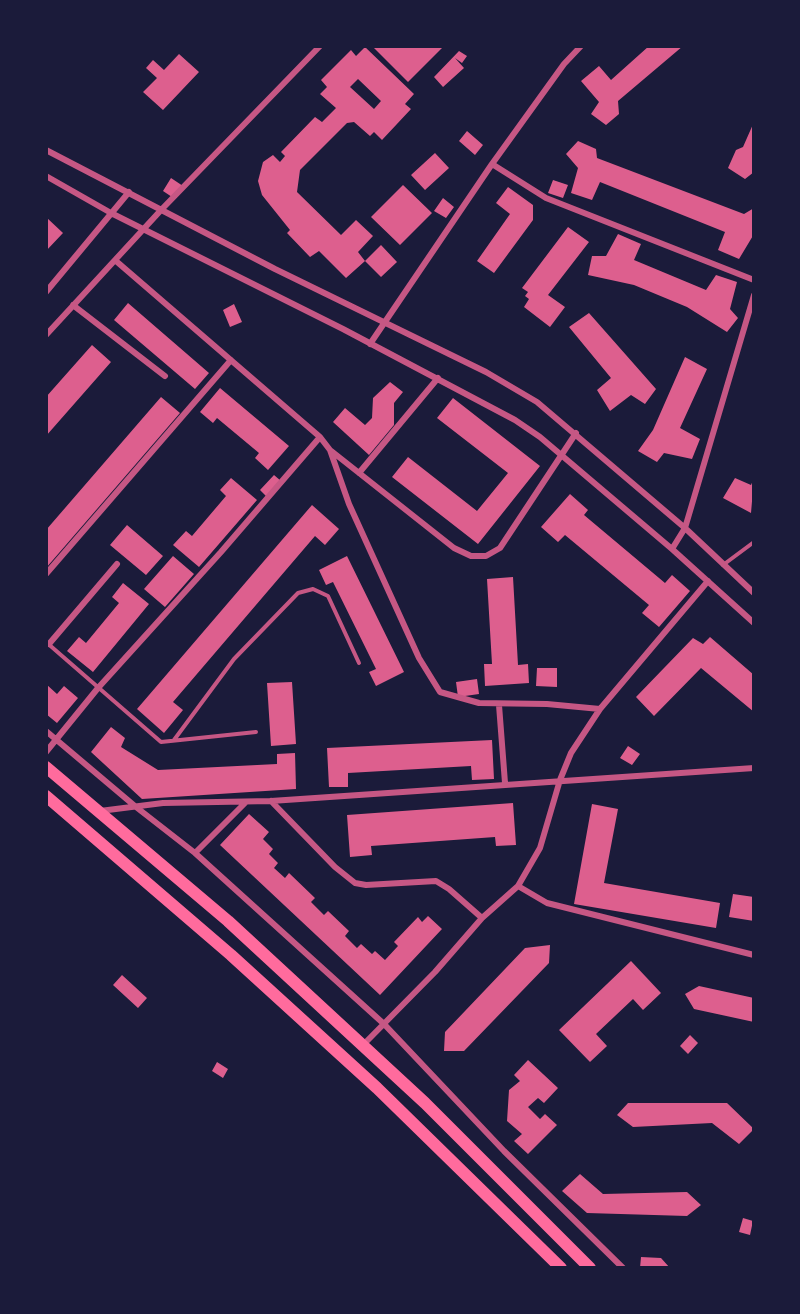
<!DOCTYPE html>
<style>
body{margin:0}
#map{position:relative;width:800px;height:1314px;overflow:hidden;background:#1b1b3a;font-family:Bitter,serif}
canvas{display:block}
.frame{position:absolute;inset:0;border:48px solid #1b1b3a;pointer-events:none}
</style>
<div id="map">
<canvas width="800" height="1314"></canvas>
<div class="frame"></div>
</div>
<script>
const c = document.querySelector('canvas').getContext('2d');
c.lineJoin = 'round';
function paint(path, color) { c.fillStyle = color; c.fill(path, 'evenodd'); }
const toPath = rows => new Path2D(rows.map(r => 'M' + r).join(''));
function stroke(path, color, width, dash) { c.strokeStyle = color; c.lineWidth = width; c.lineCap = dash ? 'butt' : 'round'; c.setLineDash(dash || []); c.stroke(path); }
paint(toPath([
 [372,46,444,46,408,82],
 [649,46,683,46,618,101,619,114,606,125,591,114,599,102,581,81,599,66,611,80],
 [365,47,414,94,405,104,411,109,382,140,374,132,370,136,354,122,347,123,300,170,297,192,341,235,356,220,373,236,358,252,365,261,346,278,319,251,310,257,287,233,290,230,262,195,258,181,263,162,273,155,280,162,285,156,281,152,315,117,322,122,336,108,320,94,327,87,321,80,351,50,356,56],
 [358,79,381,101,374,109,350,87],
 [459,51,467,56,462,63,455,58,464,68,443,87,434,77],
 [179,54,199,72,163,110,143,92,157,78,146,68,153,60,164,70],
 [754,122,754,172,745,179,728,168,736,150,743,147],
 [467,131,483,145,475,155,459,141],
 [578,141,596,149,597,158,744,214,754,208,754,234,739,259,718,250,725,232,600,182,592,200,571,193,578,168,566,154],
 [435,153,449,168,425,190,411,175],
 [171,178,183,186,175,199,163,191],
 [553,180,568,185,563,198,548,193],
 [403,185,432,213,400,245,371,217],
 [508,187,533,205,533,220,494,273,477,261,510,214,496,203],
 [443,198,454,207,446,218,434,211],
 [46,217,63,233,46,251],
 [568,227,589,242,548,295,565,307,550,327,524,307,529,299,525,296,528,292,522,288],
 [618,234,641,244,634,260,706,290,716,275,737,282,730,309,738,318,727,332,687,307,634,285,588,275,592,256,606,256],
 [381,245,397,262,381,277,365,261],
 [128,303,209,373,195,389,114,320],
 [234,304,242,322,230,327,223,310],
 [589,313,656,389,645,404,631,395,610,411,597,390,611,378,569,327],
 [92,345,111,362,46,436,46,397],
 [685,357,707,369,680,428,700,439,692,459,664,453,657,462,638,451,653,430],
 [390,382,403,392,394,403,394,425,369,455,333,422,345,408,365,425,372,418,373,398],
 [220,388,289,446,268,470,255,458,259,453,217,418,213,423,200,412],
 [161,397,180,413,46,568,46,530],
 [453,398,540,466,478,544,392,477,408,457,477,511,508,473,437,418],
 [274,475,281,481,266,496,260,490],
 [231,478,257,500,199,567,173,545,186,531,192,536,226,496,220,490],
 [735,478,751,485,754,478,751,513,723,498],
 [570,494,588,510,584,515,665,583,672,575,690,591,659,627,642,613,649,605,565,535,558,542,541,527],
 [312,505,339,529,325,545,315,536,173,702,183,710,164,733,137,709],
 [127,525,163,556,146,575,110,545],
 [173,556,194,574,165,607,144,589],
 [347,556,404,672,376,686,369,672,376,669,333,582,326,585,319,570],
 [513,577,518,665,528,664,529,683,485,686,484,664,492,664,487,579],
 [123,583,149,604,93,672,67,651,79,637,86,643,119,603,112,597],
 [710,637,754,675,754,712,701,668,654,716,636,697,693,638,703,644],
 [537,668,557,668,557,687,536,686],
 [477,679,479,694,458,697,456,682],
 [292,682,296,744,271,746,267,683],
 [46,684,57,694,64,686,78,698,57,723,46,714],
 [111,727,125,738,121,747,158,770,277,764,277,754,295,753,296,789,142,799,91,752],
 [492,740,494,779,472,780,471,766,348,773,348,787,329,787,327,748],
 [628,746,640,754,632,765,620,758],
 [513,803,516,845,496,846,495,837,371,846,372,855,350,857,347,815],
 [592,804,618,809,604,883,720,903,716,928,574,904],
 [249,814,269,832,263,839,273,849,269,854,278,863,274,868,285,878,289,873,315,898,311,902,324,915,328,911,349,931,345,936,357,948,361,944,372,954,375,951,385,960,398,946,394,942,418,917,422,922,428,916,442,929,380,995,220,845],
 [733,894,754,897,754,921,729,917],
 [550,945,549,963,464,1051,444,1051,445,1032,525,948],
 [631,961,661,993,643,1010,633,999,596,1034,607,1046,590,1062,559,1030],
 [122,975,147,998,138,1008,113,985],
 [699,986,754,998,754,1022,694,1009,685,994],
 [690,1035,698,1043,688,1054,680,1046],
 [528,1060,558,1088,544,1103,538,1098,528,1107,540,1119,545,1114,557,1125,528,1154,514,1141,522,1134,507,1121,509,1090,520,1081,514,1075],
 [217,1062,228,1069,223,1078,212,1071],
 [628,1103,727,1103,754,1129,739,1144,712,1123,633,1127,617,1115],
 [580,1174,603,1194,687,1192,701,1205,687,1216,587,1213,562,1191],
 [743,1218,753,1221,750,1235,739,1232],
 [641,1257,661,1258,670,1268,640,1268]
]), '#dd5f8e');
stroke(toPath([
 [723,565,754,542],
 [46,642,161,742,256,732],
 [174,740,234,659,298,593,313,589,328,596,359,663]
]), '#c65784', 4);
stroke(toPath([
 [46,150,275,269,486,372,537,402,685,528,754,593],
 [492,164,546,198,754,280],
 [46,176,111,213,343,329,515,420,540,437,672,549,754,623],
 [116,261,320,437,330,450,454,548,471,556,486,556,500,548,576,433],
 [46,292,129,192],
 [73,305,165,376],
 [46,335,162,209,320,46],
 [370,344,492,164,564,64,581,46],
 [330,450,349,504,419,658,440,692,479,703,547,704,600,709],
 [359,473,438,378],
 [672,549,685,528,754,295],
 [46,574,231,360],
 [49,644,117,564],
 [499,705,505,783],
 [46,731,136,807,195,853,384,1024,504,1151,623,1268],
 [46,752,98,688,221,552,320,437],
 [271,801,335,867,355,883,366,885,436,881,449,889,482,918,518,886,540,848,560,780,571,753,600,709,708,581],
 [100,811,163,803,271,801,754,768],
 [195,853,245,803],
 [518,886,547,903,754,955],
 [363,1045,435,972,482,918]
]), '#c65784', 6);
stroke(toPath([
 [46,767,228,921,425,1103,590,1268],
 [46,796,231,955,377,1088,561,1268]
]), '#ff6b9d', 12);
</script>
